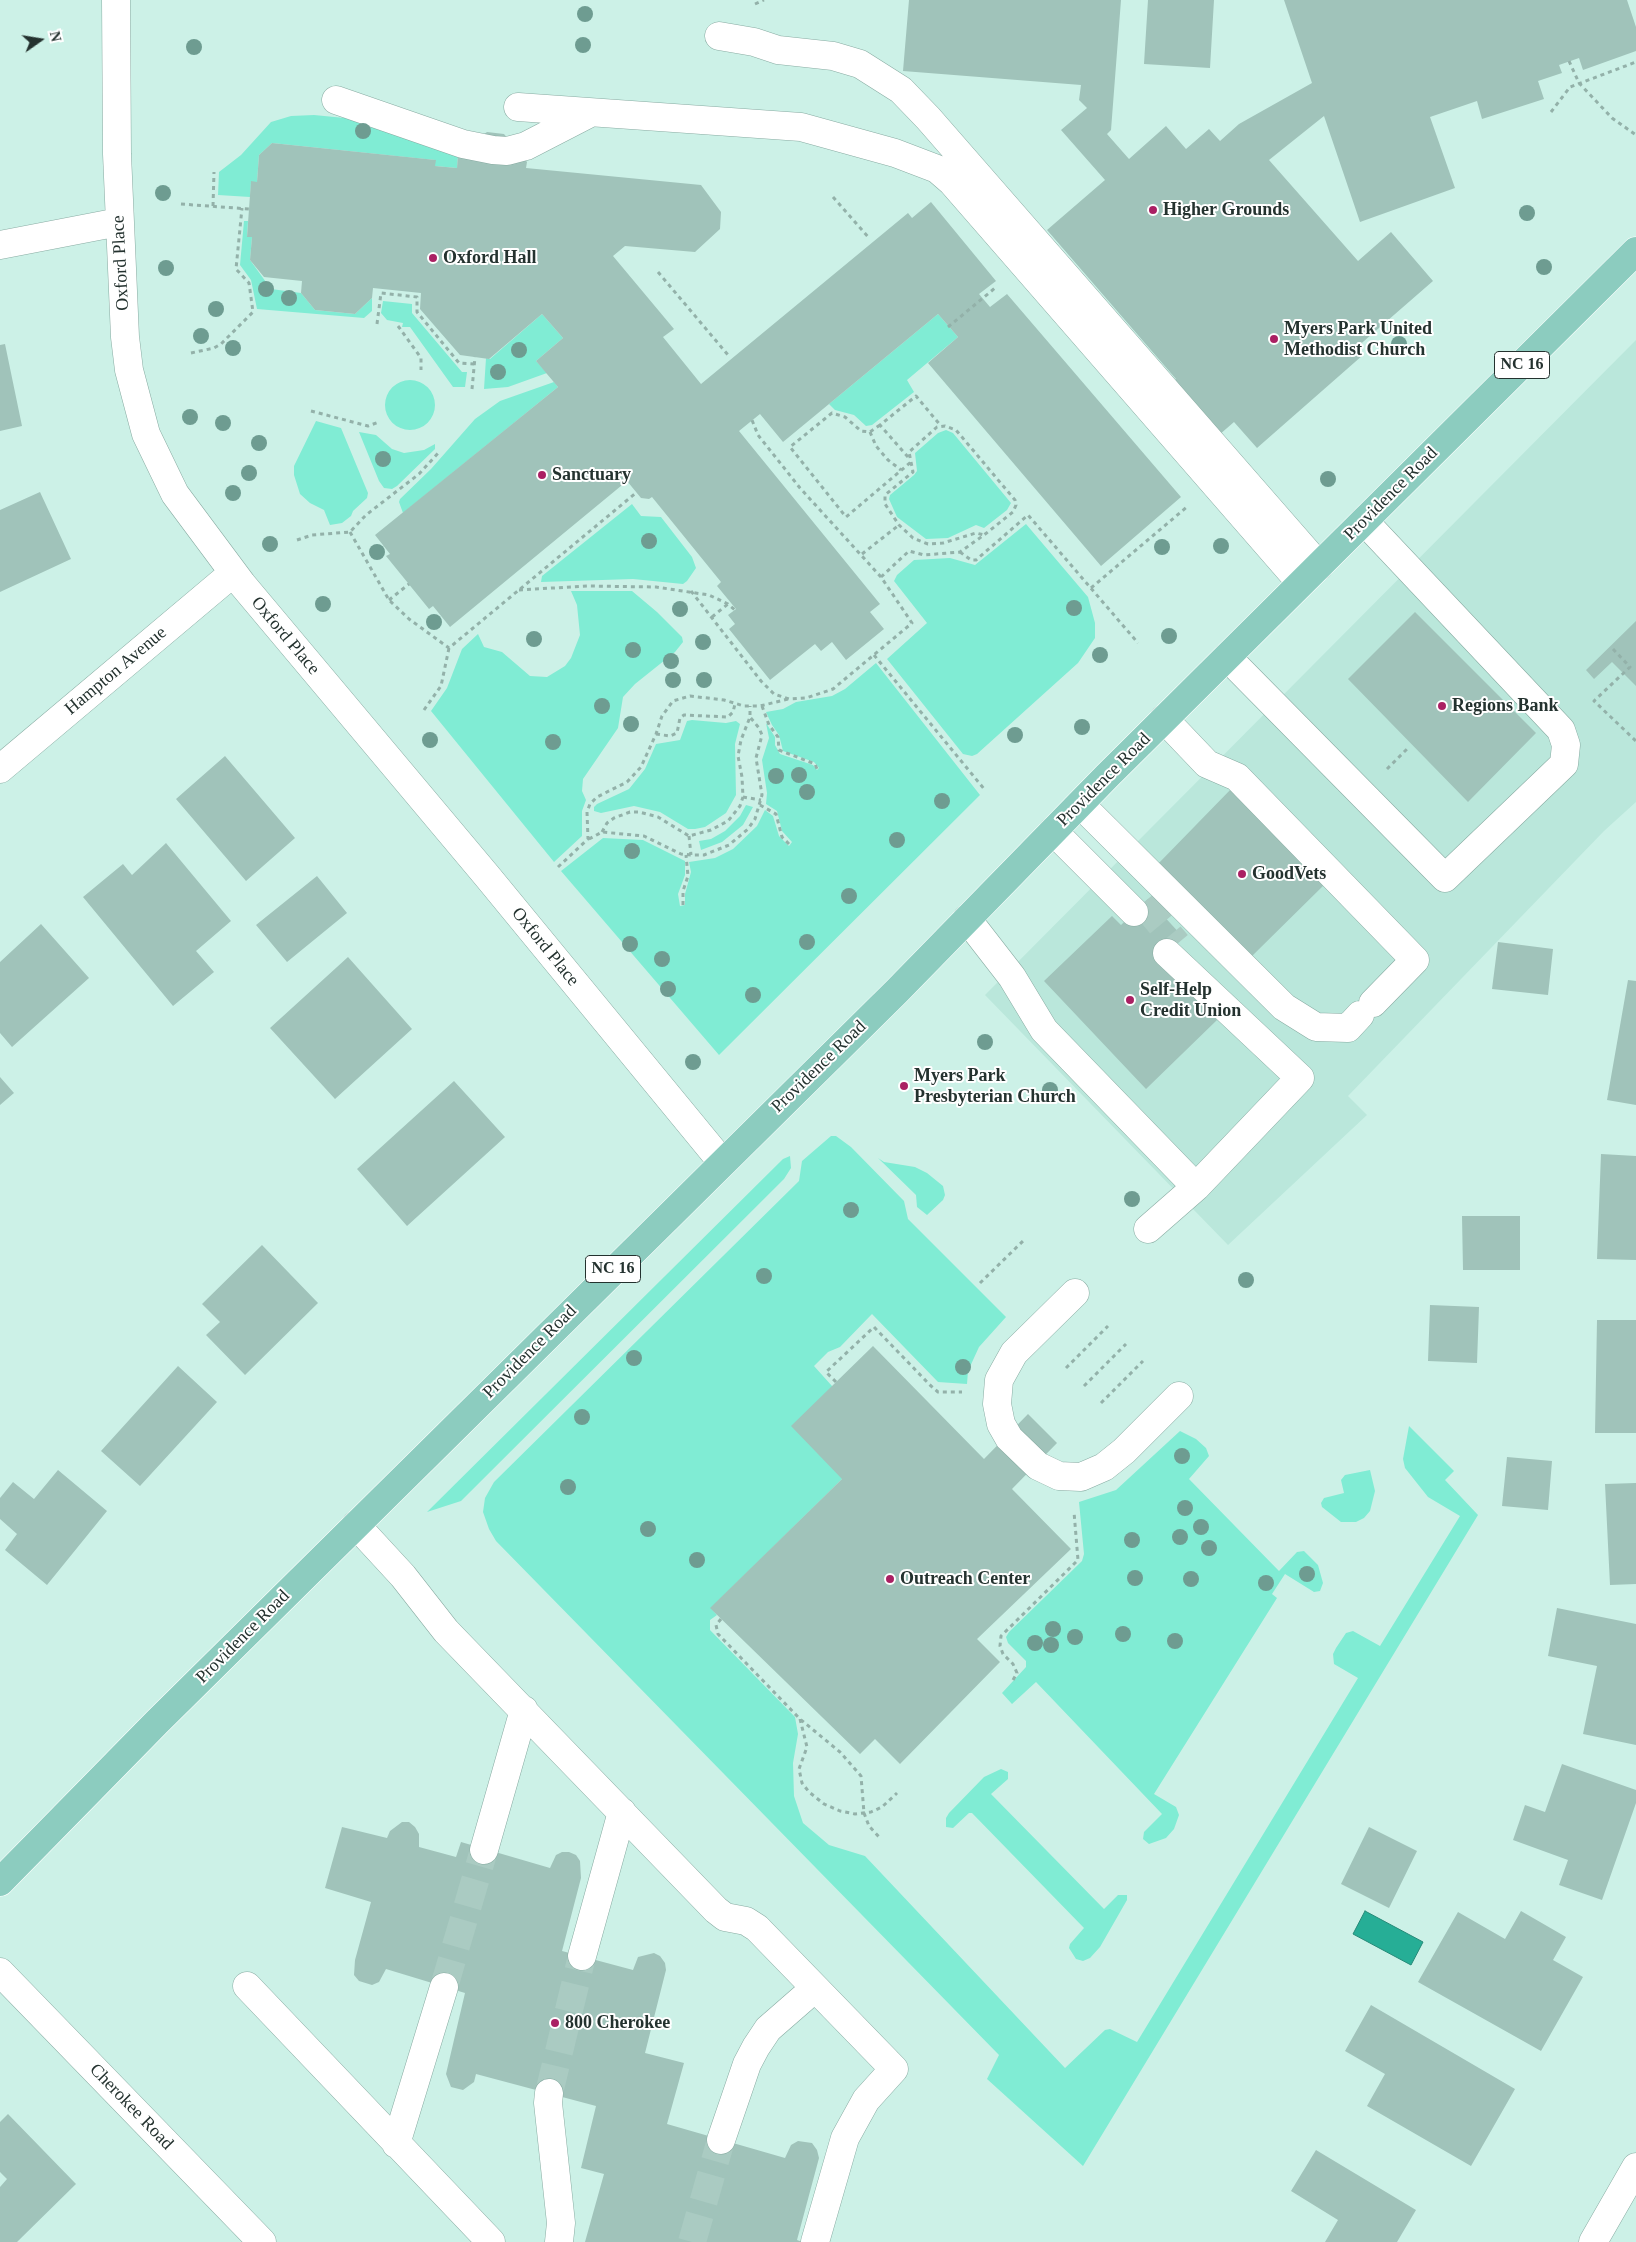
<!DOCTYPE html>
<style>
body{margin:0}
#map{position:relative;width:1636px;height:2242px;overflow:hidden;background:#ccf1e7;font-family:Georgia,serif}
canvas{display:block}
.north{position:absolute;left:15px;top:15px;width:50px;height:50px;-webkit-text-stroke:4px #fff;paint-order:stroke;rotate:77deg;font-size:14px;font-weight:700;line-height:20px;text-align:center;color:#24322f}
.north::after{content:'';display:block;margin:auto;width:18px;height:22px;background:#24322f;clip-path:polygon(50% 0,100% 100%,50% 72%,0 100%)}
</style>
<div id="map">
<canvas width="1636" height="2242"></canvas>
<div class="north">N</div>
</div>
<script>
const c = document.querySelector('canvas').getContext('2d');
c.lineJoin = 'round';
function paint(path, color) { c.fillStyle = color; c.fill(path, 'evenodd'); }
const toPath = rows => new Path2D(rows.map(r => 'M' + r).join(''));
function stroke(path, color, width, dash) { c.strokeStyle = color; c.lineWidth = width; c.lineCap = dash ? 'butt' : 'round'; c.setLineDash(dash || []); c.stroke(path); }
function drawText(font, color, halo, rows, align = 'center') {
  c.font = font + ' Georgia,serif'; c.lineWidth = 4; c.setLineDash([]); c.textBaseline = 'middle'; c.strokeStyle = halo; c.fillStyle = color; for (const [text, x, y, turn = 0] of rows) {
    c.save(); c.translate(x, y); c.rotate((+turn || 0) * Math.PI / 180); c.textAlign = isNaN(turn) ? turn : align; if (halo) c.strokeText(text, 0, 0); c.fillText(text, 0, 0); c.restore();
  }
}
paint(toPath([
 [1636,340,1636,802,1604,831,1348,1096,1367,1115,1228,1245,985,995]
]), '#bae7db');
paint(toPath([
 [314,115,355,119,458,154,457,168,435,166,435,160,272,143,259,155,257,182,251,182,250,197,218,195,219,172,241,155,271,122,291,116],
 [244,221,248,221,247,236,252,237,250,260,271,289,301,293,315,310,355,314,372,298,372,311,364,318,257,309,251,280,240,265],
 [383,301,412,304,412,313,462,372,467,372,465,387,453,387,410,327,402,327,403,323,387,320,381,313],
 [542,314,563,338,536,361,547,373,508,387,484,389,486,358,490,359],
 [938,314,958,337,907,380,914,392,872,425,866,426,854,415,835,410,829,404],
 '385 405a25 25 0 1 1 50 0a25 25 0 1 1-50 0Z',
 [554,382,558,387,403,513,399,502,400,499,431,469,475,419,500,401],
 [316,421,341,428,368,493,367,498,353,511,351,516,342,523,330,525,324,510,310,503,300,494,294,475,294,466],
 [946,430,953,433,1011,503,1007,510,984,528,976,525,948,538,926,539,897,517,889,499,890,495,914,475,917,471,915,453,938,433],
 [359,432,376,435,392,449,404,453,424,450,435,444,435,449,397,486,392,489,384,488,379,481],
 [632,504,641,516,661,517,692,557,696,568,687,581,683,584,633,579,541,582,542,576],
 [1026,524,1088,597,1095,623,1095,638,1078,663,977,754,972,756,963,754,887,659,927,623,894,581,897,575,914,560,950,558,975,565],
 [571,591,632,591,657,612,682,637,683,642,675,652,635,684,623,697,618,728,583,779,582,791,586,800,582,811,582,836,554,862,431,711,447,688,462,649,478,634,484,647,502,652,530,676,547,677,565,666,571,658,580,635,577,605],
 [876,663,980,795,719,1055,561,871,603,838,643,840,685,861,685,875,678,894,680,906,685,905,685,894,691,872,689,862,715,858,733,849,757,826,765,810,773,816,779,836,789,846,792,842,782,831,777,811,766,804,767,793,762,760,769,738,766,723,775,737,775,745,780,754,813,765,817,770,819,768,814,762,783,751,779,735,772,725,766,712,783,709,796,702,832,696,845,689],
 [692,720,726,723,736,721,740,724,735,744,736,795,726,813,705,827,695,829,688,829,660,812,634,806,601,813,594,811,594,807,597,804,629,789,645,769,656,744,680,740,687,721],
 [746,805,753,807,743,825,722,842,701,850,699,841,711,839,725,831,740,816],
 [831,1136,836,1136,851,1147,904,1201,908,1219,1006,1317,979,1347,968,1371,967,1384,938,1382,872,1314,840,1347,828,1352,814,1366,832,1386,842,1479,711,1608,717,1615,710,1620,710,1630,795,1717,798,1734,793,1763,794,1796,803,1823,829,1845,865,1856,1065,2068,1105,2030,1110,2029,1137,2042,1358,1678,1334,1664,1333,1654,1336,1648,1346,1633,1353,1631,1380,1646,1460,1516,1428,1497,1405,1468,1403,1459,1409,1426,1454,1471,1445,1480,1478,1515,1083,2166,987,2079,999,2055,496,1541,489,1529,483,1512,485,1498,494,1482,799,1181,802,1161],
 [790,1156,791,1168,784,1179,461,1501,427,1512,783,1159],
 [878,1158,884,1162,915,1167,927,1173,943,1186,945,1195,943,1200,927,1215,917,1207,916,1195],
 [1180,1431,1196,1439,1206,1448,1209,1456,1189,1479,1279,1571,1297,1552,1304,1551,1318,1565,1323,1583,1320,1591,1314,1592,1285,1574,1272,1594,1277,1598,1154,1794,1176,1807,1179,1815,1174,1829,1166,1838,1149,1844,1143,1839,1144,1832,1162,1814,1036,1682,1012,1704,1002,1693,1026,1667,1026,1661,1008,1643,1006,1637,1009,1632,1082,1561,1084,1554,1079,1502,1116,1490],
 [1370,1470,1375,1491,1370,1511,1364,1518,1356,1522,1341,1522,1322,1507,1321,1503,1324,1498,1344,1493,1341,1480,1345,1475],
 [1001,1769,1008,1772,1008,1779,991,1794,1104,1909,1118,1895,1127,1895,1127,1900,1100,1947,1090,1958,1083,1961,1076,1959,1069,1948,1070,1944,1084,1928,972,1813,969,1813,953,1828,946,1827,946,1818,949,1813,984,1777]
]), '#80ecd4');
const water = toPath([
 [1365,1911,1423,1942,1411,1965,1353,1934,1365,1911]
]);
paint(water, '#26ae96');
stroke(water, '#258977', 1);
paint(toPath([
 [909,0,1121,0,1111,130,1107,134,1129,159,1166,126,1186,149,1209,129,1220,141,1239,124,1312,83,1284,0,1627,0,1636,27,1636,51,1583,70,1579,58,1559,65,1562,73,1538,81,1544,99,1482,119,1477,101,1430,117,1455,188,1360,222,1324,116,1269,160,1358,261,1391,232,1433,281,1356,348,1363,355,1257,448,1234,422,1204,448,1158,395,1176,379,1047,230,1105,180,1061,130,1087,108,1079,100,1081,85,903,71],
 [1148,0,1214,0,1210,68,1144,64],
 [487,132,504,134,527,162,526,168,701,185,721,212,720,229,695,252,625,246,613,256,674,329,663,337,701,384,908,213,912,218,931,202,996,281,979,294,990,307,1007,294,1181,497,1101,566,928,363,958,337,938,314,783,442,760,414,739,431,880,604,870,612,884,629,846,660,832,642,821,651,815,644,770,680,729,629,735,624,728,615,736,609,717,586,721,582,652,497,649,499,641,498,627,481,450,627,433,606,429,609,386,556,390,554,375,535,558,387,536,361,563,338,542,314,489,359,460,355,420,309,421,293,373,288,372,298,355,314,315,310,301,293,302,281,264,277,250,260,252,237,247,237,251,181,257,182,259,155,272,143,436,160,435,166,457,168,458,154],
 [5,344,22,426,0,431,0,345],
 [40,492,71,559,0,592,0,510],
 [1415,612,1536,733,1468,802,1348,679],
 [1636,621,1636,686,1612,662,1594,679,1586,670],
 [225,756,295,838,246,881,176,799],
 [1233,787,1326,883,1252,956,1157,865],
 [166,843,231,921,196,951,214,972,173,1006,83,897,123,864,132,875],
 [317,876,347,913,287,962,256,925],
 [1148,899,1183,937,1160,960,1217,1020,1146,1089,1044,981,1112,916,1121,925],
 [41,924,89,978,12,1047,0,1033,0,962],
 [1498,942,1553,949,1548,995,1492,989],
 [348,957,412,1029,335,1099,270,1028],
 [1628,980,1636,981,1636,1105,1607,1100],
 [0,1077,14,1093,0,1105],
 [454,1081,505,1137,407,1226,357,1169],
 [1601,1154,1636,1156,1636,1260,1597,1259],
 [1462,1216,1520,1216,1520,1270,1463,1270],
 [262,1245,318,1303,245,1375,206,1335,220,1322,202,1304],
 [1430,1305,1479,1307,1477,1363,1428,1361],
 [1597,1320,1636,1320,1636,1433,1595,1433],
 [873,1346,984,1459,1028,1414,1057,1443,1012,1489,1071,1549,977,1639,1000,1662,900,1764,875,1739,860,1754,710,1608,842,1479,791,1426],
 [178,1366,217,1402,140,1486,101,1451],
 [1507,1457,1552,1461,1548,1510,1502,1506],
 [58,1470,107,1511,47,1585,5,1550,17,1534,0,1519,0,1498,13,1482,34,1499],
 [1636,1483,1636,1584,1610,1585,1605,1484],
 [1557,1608,1636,1624,1636,1745,1583,1734,1597,1666,1548,1656],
 [1562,1764,1636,1790,1636,1803,1602,1900,1559,1885,1568,1860,1513,1840,1525,1805,1545,1812],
 [402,1822,409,1822,415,1827,419,1834,419,1847,456,1857,461,1842,550,1868,556,1855,562,1852,569,1852,576,1855,580,1861,581,1878,562,1951,633,1970,638,1957,654,1953,660,1956,665,1963,666,1970,645,2053,684,2063,667,2124,785,2158,791,2145,798,2141,812,2143,817,2150,819,2158,797,2240,802,2242,585,2242,604,2174,581,2168,596,2106,476,2074,474,2082,463,2090,451,2087,446,2074,465,1993,386,1969,379,1982,372,1985,359,1981,354,1975,355,1960,371,1902,325,1888,342,1827,387,1838,390,1831],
 [1369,1827,1417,1851,1389,1908,1341,1884],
 [1521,1911,1566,1937,1553,1960,1583,1977,1541,2051,1418,1982,1458,1912,1505,1939],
 [1371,2005,1515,2089,1471,2166,1367,2106,1385,2074,1345,2051],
 [8,2114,76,2184,17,2242,0,2242,0,2187,7,2179,0,2172,0,2122],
 [1316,2150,1416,2210,1397,2242,1325,2242,1338,2220,1291,2191]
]), '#a0c3ba');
stroke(toPath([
 [1143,903,1177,944],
 [444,1987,484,1850],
 [549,2093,582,1956],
 [692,2242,721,2140]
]), '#aacbc2', 28, [28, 14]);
const minor = toPath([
 [116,0,117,154,125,337,129,370,146,434,175,494,242,584,487,876,722,1162],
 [719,36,754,42,778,50,833,56,860,64,901,90,928,118,1319,566],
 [336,100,463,144,493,150,507,151,526,146,590,113],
 [518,107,801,127,895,153,937,169,952,182,1301,583],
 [0,245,119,222],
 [1227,657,1445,878,1564,764,1566,745,1561,730,1364,521],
 [1164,719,1207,764,1237,777,1415,960,1373,1003],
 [0,769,233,573],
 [1080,804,1284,1007,1316,1027,1348,1028,1360,1015],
 [1053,831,1134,912],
 [967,919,1012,977,1044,1030,1196,1187,1300,1078,1167,953],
 [1148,1229,1196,1187],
 [1075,1293,1014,1353,999,1380,997,1404,1001,1424,1009,1438,1038,1466,1059,1476,1081,1477,1104,1467,1124,1451,1179,1396],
 [356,1525,403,1576,446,1631,716,1910,725,1917,746,1921,757,1928,894,2069,866,2100,845,2138,815,2242],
 [484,1850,524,1710],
 [582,1956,622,1812],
 [0,1972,262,2242],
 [247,1986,491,2242],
 [549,2093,548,2103,561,2223,559,2242],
 [721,2140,747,2064,756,2047,768,2029,815,1988],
 [396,2144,444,1987],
 [1593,2242,1636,2167]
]);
const major = toPath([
 [0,1882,157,1722,897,991,1107,776,1636,251]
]);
stroke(minor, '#88aba2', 29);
stroke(major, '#fff', 29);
stroke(toPath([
 [755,4,764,0],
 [1569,61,1579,83,1612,118,1636,135],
 [1551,112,1570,87,1636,62],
 [833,197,869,238],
 [181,204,249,209],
 [213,206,214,172],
 [658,272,728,355],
 [377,324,381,293,417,297,417,312,459,363,474,364],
 [398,326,421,358,421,370],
 [948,327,995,288],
 [191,353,214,348,221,344,253,312,249,283,236,269,242,208],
 [472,389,475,357],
 [311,411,368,426,379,422],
 [880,425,870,432,861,431,845,417,832,413,790,447,846,517,911,462],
 [870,432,876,446,888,460,901,470],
 [908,457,880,425,916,396,941,426],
 [350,532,389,600,409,619,449,648,637,492],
 [297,540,312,535,350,532,366,515,419,474,440,451],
 [960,552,971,560,976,560,1028,515,1138,643],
 [862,554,899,525],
 [881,577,909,551,924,555,960,552,984,535,1013,512,1016,505,1015,500,956,430,945,426,937,427,909,452,913,472,885,495,885,504,899,525,913,538,928,544,943,543,976,533,984,535],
 [1091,588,1188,506],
 [519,590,587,586,656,587,709,595,728,604,735,610],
 [691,591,761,681,774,694,789,699,806,698,833,689,912,623,881,577,800,488,758,435,752,420],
 [389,600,409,584],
 [712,617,728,604],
 [1613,649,1630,667,1594,701,1636,741],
 [874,655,985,790],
 [762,706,769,725,778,737,779,750,815,764,817,769],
 [424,710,441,686,449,648],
 [656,734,670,736,677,733,680,718,684,715,728,717,733,712,735,704],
 [1387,769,1408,748],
 [743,797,761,800],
 [760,805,776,814,782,837,789,844],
 [602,832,607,823,614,818,630,812,639,812,658,817,689,836,711,830,728,821,740,806,743,797,742,777,738,756,741,740,750,717,750,706],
 [689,836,691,855],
 [589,839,602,832,644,836,681,854,691,855,704,855,729,845,748,829,755,819,762,795,756,758,762,735,759,728,750,717],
 [558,867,588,839,587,812,590,804,597,797,627,782,641,767,656,734,662,716,673,701,690,696,724,700,744,706,760,706,788,699],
 [683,905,683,891,688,876,686,855],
 [980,1283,1023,1241],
 [1066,1368,1108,1326],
 [836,1382,826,1372,874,1327,930,1385,938,1392,962,1392],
 [1084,1386,1126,1344],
 [1101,1403,1143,1361],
 [721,1619,716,1625,718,1634,800,1719,840,1752,861,1776,864,1813,869,1826,880,1838],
 [1013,1680,1017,1673,1013,1664,1003,1654,1000,1646,1001,1636,1078,1560,1074,1512],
 [800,1719,807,1747,799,1769,802,1783,809,1792,824,1804,840,1811,855,1814,871,1812,882,1807,897,1793]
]), '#93b1a9', 3, [4, 4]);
stroke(minor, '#fff', 28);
stroke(major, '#8cccbf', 28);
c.fillStyle = '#6e9c91';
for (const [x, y] of [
 [585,14],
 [583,45],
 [194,47],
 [363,131],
 [163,193],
 [1527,213],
 [1544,267],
 [166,268],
 [266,289],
 [289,298],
 [216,309],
 [201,336],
 [1399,344],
 [233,348],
 [519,350],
 [498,372],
 [190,417],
 [223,423],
 [259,443],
 [383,459],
 [249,473],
 [1328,479],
 [233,493],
 [649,541],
 [270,544],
 [1221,546],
 [1162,547],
 [377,552],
 [323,604],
 [1074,608],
 [680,609],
 [434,622],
 [1169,636],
 [534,639],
 [703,642],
 [633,650],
 [1100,655],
 [671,661],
 [673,680],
 [704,680],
 [602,706],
 [631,724],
 [1082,727],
 [1015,735],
 [430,740],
 [553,742],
 [799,775],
 [776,776],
 [807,792],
 [942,801],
 [897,840],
 [632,851],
 [849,896],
 [807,942],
 [630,944],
 [662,959],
 [668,989],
 [753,995],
 [985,1042],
 [693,1062],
 [1050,1090],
 [1132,1199],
 [851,1210],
 [764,1276],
 [1246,1280],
 [634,1358],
 [963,1367],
 [582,1417],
 [1182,1456],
 [568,1487],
 [1185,1508],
 [1201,1527],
 [648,1529],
 [1180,1537],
 [1132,1540],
 [1209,1548],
 [697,1560],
 [1307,1574],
 [1135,1578],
 [1191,1579],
 [1266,1583],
 [1053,1629],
 [1123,1634],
 [1075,1637],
 [1175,1641],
 [1035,1643],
 [1051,1645]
]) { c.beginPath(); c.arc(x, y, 8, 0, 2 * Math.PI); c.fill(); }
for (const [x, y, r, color] of [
 [1153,210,5,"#aa2063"],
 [433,258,5,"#aa2063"],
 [1274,339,5,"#aa2063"],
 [542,475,5,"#aa2063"],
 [1442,706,5,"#aa2063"],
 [1242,874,5,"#aa2063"],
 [1130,1000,5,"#aa2063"],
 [904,1086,5,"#aa2063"],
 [890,1579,5,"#aa2063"],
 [555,2023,5,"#aa2063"]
]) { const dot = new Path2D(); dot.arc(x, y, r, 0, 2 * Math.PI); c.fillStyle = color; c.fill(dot); stroke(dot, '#fff', 2); }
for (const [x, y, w] of [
 [1522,365,55],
 [613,1269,55]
]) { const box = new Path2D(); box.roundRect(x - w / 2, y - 13.5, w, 27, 4); c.fillStyle = '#fff'; c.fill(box); stroke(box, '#24322f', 1); }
drawText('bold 16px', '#24322f', null, [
 ["NC 16",1522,365],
 ["NC 16",613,1269]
]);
drawText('bold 18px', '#24322f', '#fff', [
 ["Higher Grounds",1163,210],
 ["Oxford Hall",443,258],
 ["Myers Park United",1284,329],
 ["Methodist Church",1284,350],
 ["Sanctuary",552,475],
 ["Regions Bank",1452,706],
 ["GoodVets",1252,874],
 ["Self-Help",1140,990],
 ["Credit Union",1140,1011],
 ["Myers Park",914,1076],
 ["Presbyterian Church",914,1097],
 ["Outreach Center",900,1579],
 ["800 Cherokee",565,2023]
], 'left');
drawText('18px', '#24322f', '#fff', [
 ["Oxford Place",121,263,-93],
 ["Providence Road",1391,494,-45],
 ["Oxford Place",285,636,50],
 ["Hampton Avenue",116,671,-40],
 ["Providence Road",1104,780,-45],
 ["Oxford Place",545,947,51],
 ["Providence Road",819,1067,-44],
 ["Providence Road",530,1352,-45],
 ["Providence Road",243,1637,-45],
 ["Cherokee Road",131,2107,46]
]);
</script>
